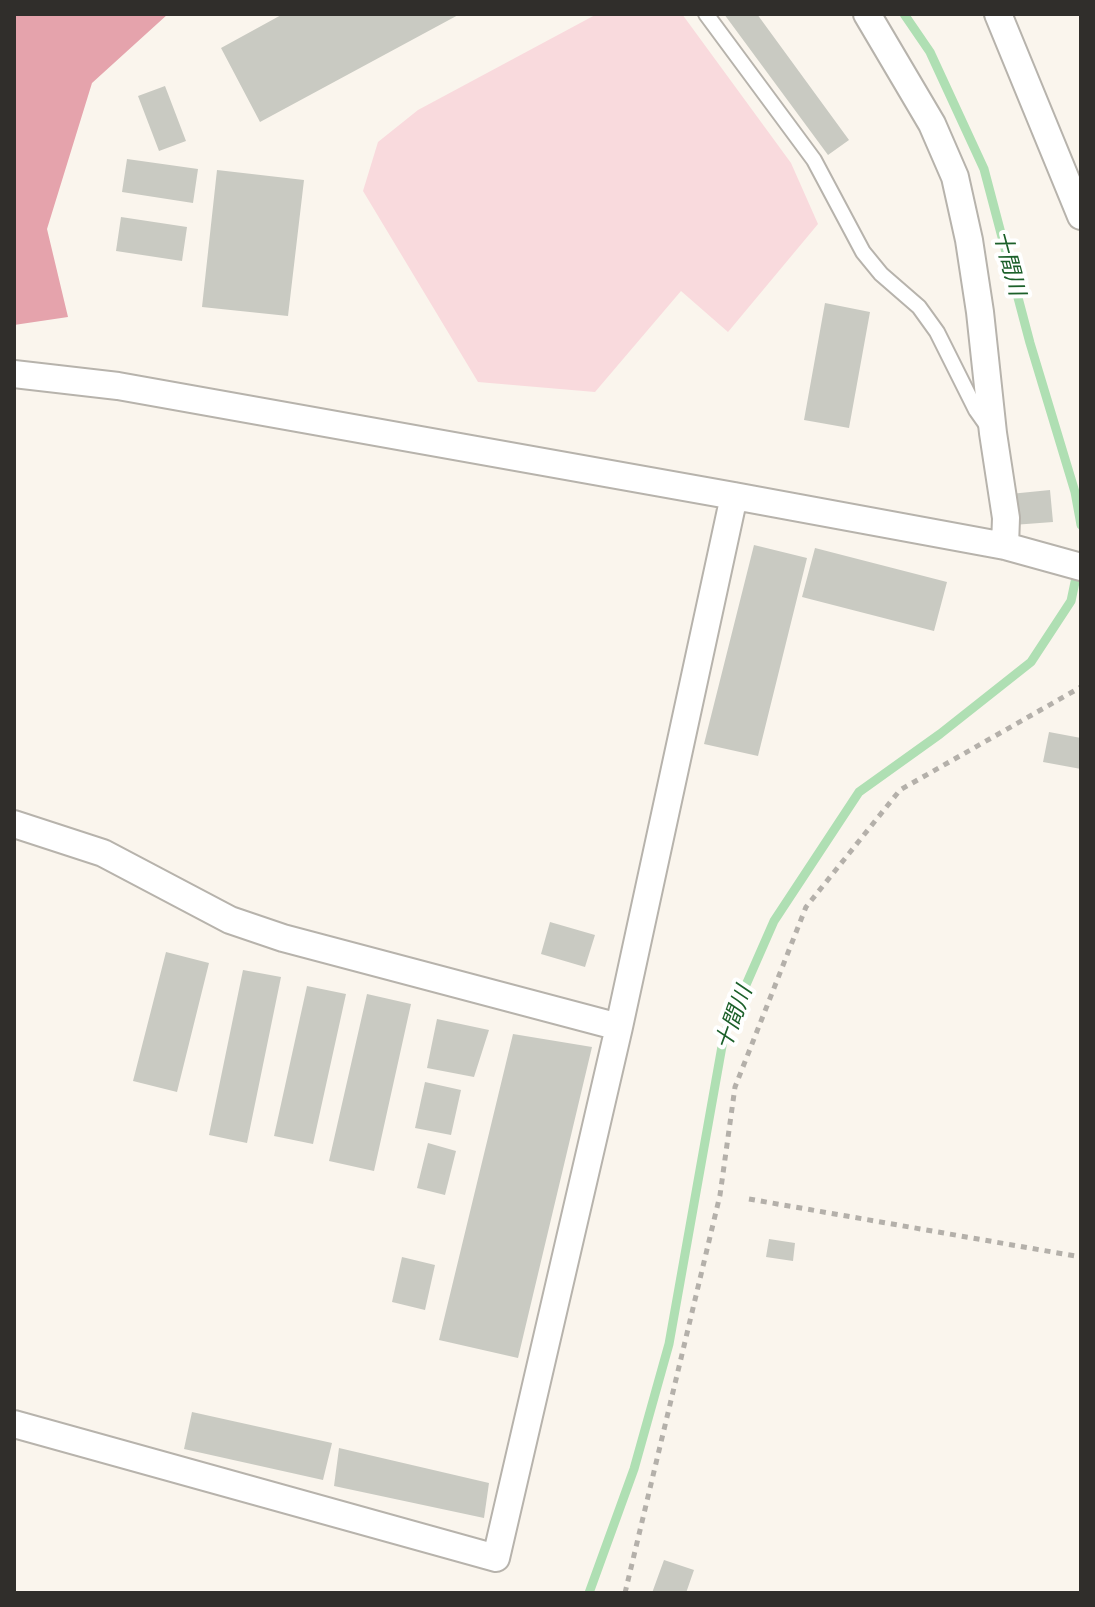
<!DOCTYPE html>
<meta charset="utf-8">
<style>
body{margin:0}
#map{position:relative;width:1095px;height:1607px;overflow:hidden;background:#faf5ed;font-family:"Public Sans",sans-serif}
canvas{display:block}
.frame{position:absolute;inset:0;border:16px solid #302e2b;pointer-events:none}
</style>
<div id="map">
<canvas width="1095" height="1607"></canvas>
<div class="frame"></div>
</div>
<script>
const c = document.querySelector('canvas').getContext('2d');
c.lineJoin = 'round';
function paint(path, color) { c.fillStyle = color; c.fill(path, 'evenodd'); }
const toPath = rows => new Path2D(rows.map(r => 'M' + r).join(''));
function stroke(path, color, width, dash) { c.strokeStyle = color; c.lineWidth = width; c.lineCap = dash ? 'butt' : 'round'; c.setLineDash(dash || []); c.stroke(path); }
function drawText(font, color, halo, rows, align = 'center') {
  c.font = font + ' "Public Sans","Noto Sans JP",sans-serif'; c.lineWidth = 8; c.setLineDash([]); c.textBaseline = 'middle'; c.strokeStyle = halo; c.fillStyle = color; for (const [text, x, y, turn = 0] of rows) {
    c.save(); c.translate(x, y); c.rotate((+turn || 0) * Math.PI / 180); c.textAlign = isNaN(turn) ? turn : align; if (halo) c.strokeText(text, 0, 0); c.fillText(text, 0, 0); c.restore();
  }
}
paint(toPath([
 [597,14,682,14,791,163,818,224,728,332,681,291,595,392,478,382,363,191,378,142,418,110]
]), '#f9dadd');
paint(toPath([
 [14,14,168,14,92,83,47,229,68,317,14,325]
]), '#e5a3ac');
stroke(toPath([
 [904,14,930,52,984,169,1030,343,1075,492,1081,525],
 [589,1593,634,1469,669,1344,724,1035,774,921,859,792,940,734,1031,662,1071,601,1078,568]
]), '#afdfb3', 9);
paint(toPath([
 [283,14,460,14,260,122,221,48],
 [724,14,757,14,849,140,828,155],
 [165,86,186,141,159,151,138,96],
 [127,159,198,169,193,203,122,192],
 [217,170,304,180,288,316,202,307],
 [121,217,187,227,182,261,116,251],
 [825,303,870,312,849,428,804,420],
 [1050,490,1053,522,1013,525,1010,494],
 [754,545,807,558,758,756,704,744],
 [815,548,947,582,934,631,802,597],
 [1049,732,1081,738,1081,769,1043,762],
 [550,922,595,935,585,967,541,954],
 [166,952,209,963,177,1092,133,1081],
 [243,970,281,977,247,1143,209,1135],
 [307,986,346,994,313,1144,274,1136],
 [367,994,411,1004,374,1171,329,1161],
 [437,1019,489,1030,474,1077,427,1068],
 [513,1034,592,1047,518,1358,439,1340],
 [425,1082,461,1090,451,1135,415,1128],
 [428,1143,456,1151,445,1195,417,1188],
 [769,1239,795,1243,793,1261,766,1257],
 [402,1257,435,1265,425,1310,392,1302],
 [192,1412,332,1443,323,1480,184,1449],
 [339,1448,489,1483,484,1518,334,1486],
 [664,1560,694,1570,686,1593,652,1593]
]), '#c9cac2');
const service = toPath([
 [706,14,814,160,863,252,881,274,919,307,937,332,976,410,988,427]
]);
const minor = toPath([
 [867,14,932,124,955,177,969,240,980,312,993,433,1006,518,1005,546],
 [998,14,1081,216],
 [14,374,118,386,734,496,1005,546,1081,567],
 [14,824,103,853,230,920,283,938,619,1027],
 [14,1424,496,1558,619,1027,734,496]
]);
stroke(service, '#b7b3ac', 18);
stroke(minor, '#b7b3ac', 30);
stroke(toPath([
 [749,1199,1081,1257],
 [625,1593,720,1195,735,1087,806,907,900,790,1081,687]
]), '#b4b0aa', 5, [6, 6]);
stroke(service, '#fff', 14);
stroke(minor, '#fff', 26);
drawText('italic 22px', '#1c602a', '#fff', [
 ["十間川",1009,263,75],
 ["十間川",734,1018,-70]
]);
</script>
